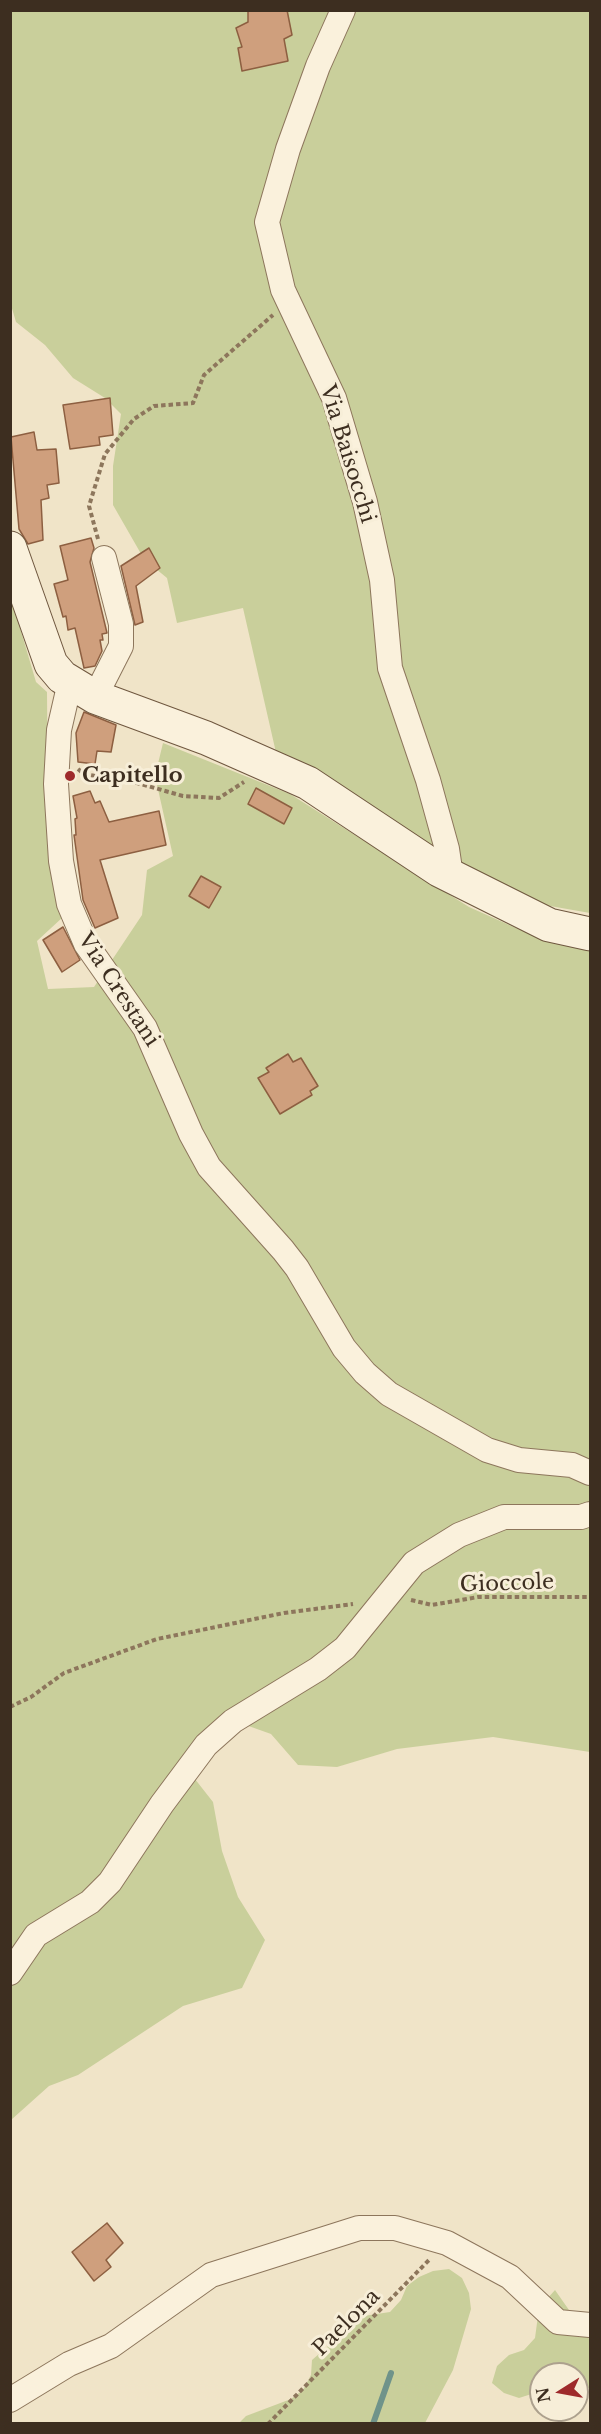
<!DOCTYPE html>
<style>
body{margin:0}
#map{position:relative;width:601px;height:2434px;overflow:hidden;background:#f0e4c8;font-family:"Libre Baskerville",serif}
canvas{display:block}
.frame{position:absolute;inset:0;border:12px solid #3d2e20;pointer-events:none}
.north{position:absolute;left:529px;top:2362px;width:60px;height:60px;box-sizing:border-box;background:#f7eed8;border:2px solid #ada18e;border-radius:50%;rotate:259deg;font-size:16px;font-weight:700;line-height:24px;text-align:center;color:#3d2e20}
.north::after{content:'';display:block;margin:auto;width:21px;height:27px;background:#9e2a2b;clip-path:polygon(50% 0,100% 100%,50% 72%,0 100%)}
</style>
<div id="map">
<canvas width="601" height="2434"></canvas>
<div class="frame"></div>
<div class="north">N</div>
</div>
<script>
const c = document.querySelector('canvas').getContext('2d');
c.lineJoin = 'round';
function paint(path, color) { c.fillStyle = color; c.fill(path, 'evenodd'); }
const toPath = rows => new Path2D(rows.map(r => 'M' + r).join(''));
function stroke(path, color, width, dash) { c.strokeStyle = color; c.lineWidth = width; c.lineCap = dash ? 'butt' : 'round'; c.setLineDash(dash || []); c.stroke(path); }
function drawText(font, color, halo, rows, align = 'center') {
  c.font = font + ' "Libre Baskerville",serif'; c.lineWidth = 6; c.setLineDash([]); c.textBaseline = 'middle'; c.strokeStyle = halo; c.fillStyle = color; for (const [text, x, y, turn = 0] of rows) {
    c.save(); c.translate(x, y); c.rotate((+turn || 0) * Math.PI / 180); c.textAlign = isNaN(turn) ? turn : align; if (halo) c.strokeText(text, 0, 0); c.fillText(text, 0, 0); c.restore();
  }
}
paint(toPath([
 [10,11,590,11,590,913,533,903,483,880,277,757,243,608,177,623,167,578,144,559,113,505,113,466,121,414,105,398,73,378,45,345,16,322,11,305],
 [10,594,36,682,47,692,48,826,63,917,37,941,48,989,94,987,142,915,147,870,173,856,155,776,163,743,290,794,469,907,525,932,590,943,590,1752,493,1737,397,1749,337,1767,298,1765,271,1734,243,1724,191,1774,213,1802,222,1851,238,1897,265,1940,242,1988,183,2006,78,2075,49,2086,11,2120],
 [449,2269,462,2278,469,2293,471,2309,453,2370,425,2423,239,2423,246,2416,291,2399,303,2390,311,2375,312,2360,335,2340,344,2325,357,2317,390,2312,401,2300,407,2286,419,2277,433,2271],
 [555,2290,590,2340,590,2388,577,2388,577,2374,541,2374,541,2391,519,2398,504,2393,492,2383,497,2366,509,2355,524,2350,535,2338,539,2308]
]), '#c9cf9b');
stroke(toPath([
 [373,2424,391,2373]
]), '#6f938a', 6);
const building = toPath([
 [248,10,287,10,292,35,284,39,288,61,242,71,238,48,242,47,236,28,248,22,248,10],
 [110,398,113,435,99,437,100,445,70,449,63,405,110,398],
 [34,432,37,450,56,449,59,483,47,485,49,498,41,500,43,540,28,544,19,529,11,437,34,432],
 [91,538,94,548,90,562,107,633,102,634,103,640,100,640,102,651,95,666,84,668,75,628,68,630,66,616,63,617,54,584,68,580,60,546,91,538],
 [149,548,160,568,136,586,143,622,135,625,121,566,149,548],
 [84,712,116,725,111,752,97,751,95,764,78,762,76,733,84,712],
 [256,788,292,808,284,824,248,804,256,788],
 [90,791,95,803,100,801,109,822,159,811,166,845,100,860,118,918,95,928,83,900,74,835,76,835,75,819,77,818,73,796,90,791],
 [201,876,221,887,209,908,189,896,201,876],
 [63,927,80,960,62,972,43,940,63,927],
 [288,1054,293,1062,301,1058,318,1086,310,1091,312,1095,280,1114,258,1078,269,1072,266,1068,288,1054],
 [107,2223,123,2243,106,2260,111,2267,94,2281,72,2252,107,2223]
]);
paint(building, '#cf9f7d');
stroke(building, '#8d5f41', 1.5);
const street = toPath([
 [343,10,318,66,288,149,267,222,283,290,334,398,365,502,382,580,390,668,428,780,447,849,451,876],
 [70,682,59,730,56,784,61,861,69,904,86,944,145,1028,191,1134,209,1167,283,1250,297,1268,344,1348,365,1373,389,1394,487,1450,519,1460,572,1465,590,1473],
 [95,697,121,646,121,624,104,558],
 [10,1973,36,1935,90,1902,110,1882,162,1804,206,1745,233,1721,318,1669,345,1648,414,1563,459,1535,504,1517,581,1517,590,1514],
 [10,2400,69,2364,111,2346,211,2275,359,2228,395,2228,447,2243,510,2277,558,2322,590,2325]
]);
const secondary = toPath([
 [10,548,51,664,62,677,95,697,206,738,308,783,439,870,549,925,590,934]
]);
stroke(street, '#8d765c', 26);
stroke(secondary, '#6f573f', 35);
stroke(toPath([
 [98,539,89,506,105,454,134,419,154,406,193,403,204,375,273,315],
 [78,769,84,774,137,783,183,796,219,798,244,782],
 [411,1600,432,1605,478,1597,590,1597],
 [10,1707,31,1697,64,1673,157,1639,284,1613,353,1604],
 [268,2424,429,2260]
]), '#8d765c', 4, [4.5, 3]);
stroke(street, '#faf1dc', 24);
stroke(secondary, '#faf1dc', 33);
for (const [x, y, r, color] of [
 [70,776,6,"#9e2a2b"]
]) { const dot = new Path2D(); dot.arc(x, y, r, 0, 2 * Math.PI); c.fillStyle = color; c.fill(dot); stroke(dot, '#f7eed8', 2); }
drawText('21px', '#3d2e20', '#f7eed8', [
 ["Via Baisocchi",347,454,73],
 ["Via Crestani",118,990,57],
 ["Gioccole",507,1584,-2],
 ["Paelona",347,2323,-45]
]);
drawText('bold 21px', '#3d2e20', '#f7eed8', [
 ["Capitello",82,776]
], 'left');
</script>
